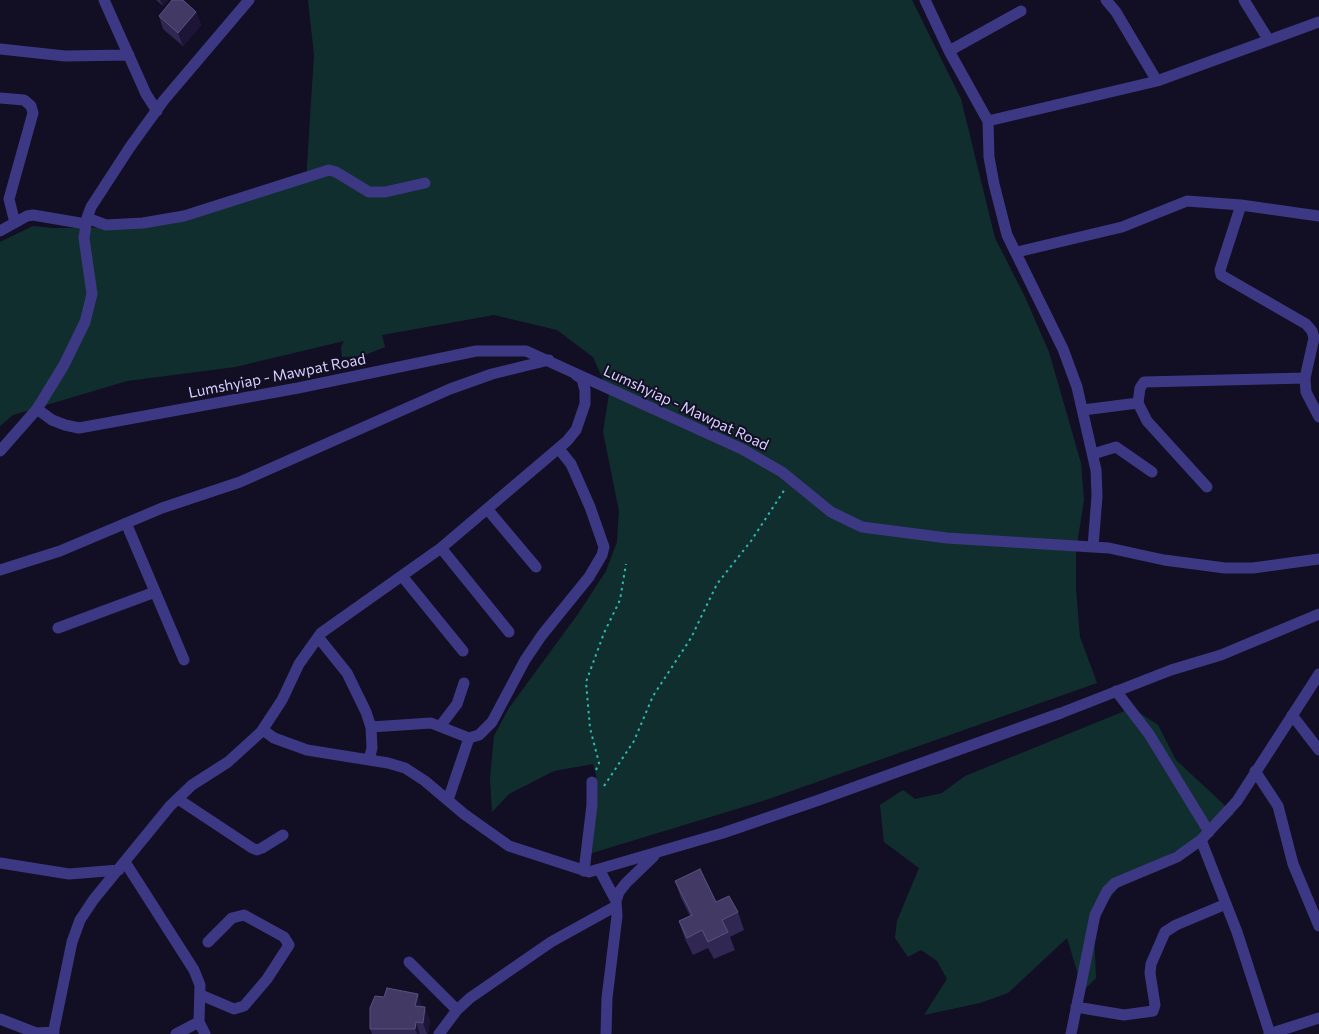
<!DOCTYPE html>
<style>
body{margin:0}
canvas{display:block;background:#120e24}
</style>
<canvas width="1319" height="1034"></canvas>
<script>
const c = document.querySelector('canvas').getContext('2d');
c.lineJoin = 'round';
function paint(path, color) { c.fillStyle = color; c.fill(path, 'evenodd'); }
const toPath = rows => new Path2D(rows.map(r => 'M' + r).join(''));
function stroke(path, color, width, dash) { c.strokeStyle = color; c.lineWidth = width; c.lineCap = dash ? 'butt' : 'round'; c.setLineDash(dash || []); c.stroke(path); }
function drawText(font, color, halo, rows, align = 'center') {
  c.font = font + ' Commissioner,sans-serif'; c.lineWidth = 4; c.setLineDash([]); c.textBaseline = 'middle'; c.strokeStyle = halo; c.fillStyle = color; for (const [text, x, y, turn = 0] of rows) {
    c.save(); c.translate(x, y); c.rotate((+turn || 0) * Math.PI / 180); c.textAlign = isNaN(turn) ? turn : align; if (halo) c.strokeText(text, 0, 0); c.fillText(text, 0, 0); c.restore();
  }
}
paint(toPath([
 [308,0,912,0,961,99,995,238,1025,297,1049,352,1081,463,1084,500,1076,551,1076,589,1080,637,1097,683,763,801,592,853,597,779,593,764,554,771,509,794,492,812,490,778,494,736,509,708,578,614,606,571,617,542,619,511,603,432,609,393,593,357,557,330,494,315,382,335,385,347,363,356,342,357,341,347,344,341,235,367,127,381,13,415,0,426,0,242,33,226,53,228,127,227,175,223,249,201,306,181,314,55],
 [1132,708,1158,725,1176,760,1234,814,1219,828,1168,855,1120,884,1102,909,1094,934,1096,978,1083,991,1067,938,1008,993,980,1003,924,1015,947,979,937,961,921,950,908,957,895,938,897,921,919,868,884,842,880,805,903,790,915,799,942,793,965,776]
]), '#112e2e');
stroke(toPath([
 [596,770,599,763,590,728,586,682,604,633,620,600,626,564],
 [604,786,634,741,653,696,691,638,717,584,751,541,785,489]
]), '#2db8b3', 2, [2.5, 4]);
stroke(toPath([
 [104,0,146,94,157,111],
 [925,0,949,51,988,121,989,157,994,184,1007,235,1063,349,1077,387,1096,470,1097,496,1093,547],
 [1106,0,1116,12,1157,81],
 [1244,0,1268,39],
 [0,49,65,56,129,55],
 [949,51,1021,11],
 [0,98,24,100,31,106,33,113,9,199,15,223],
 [988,121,1157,81,1319,22],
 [1241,205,1220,270,1221,275,1306,324,1312,331,1314,338,1305,378,1306,392,1319,417],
 [87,218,106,225,143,223,184,216,329,170,336,172,369,192,385,192,425,183],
 [0,231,27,216,33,215,86,224],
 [1017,252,1122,227,1187,201,1241,205,1319,216],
 [37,409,52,420,65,425,79,428,298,388,476,351,526,351,742,449,782,472,831,512,862,527,947,538,1109,548,1164,560,1225,568,1253,568,1319,559],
 [1083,410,1138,403],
 [0,451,37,409,64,365,85,322,92,294,84,238,87,218,91,207,130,147,164,100,249,0],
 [1093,454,1116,447,1152,472],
 [1207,487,1147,421,1138,403,1140,388,1144,382,1305,378],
 [488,510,536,567],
 [126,523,184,660],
 [441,548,509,632],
 [0,570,60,551,162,508,240,482,450,389,492,374,549,360],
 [402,576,463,651],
 [58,628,155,592],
 [318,637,347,673,366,712,371,727,372,748,369,760],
 [1116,691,1149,734,1209,832],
 [1292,715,1319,750],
 [441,725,457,704,464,683],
 [371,727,431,723,469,738,479,735,492,722,525,660,542,635,589,577,602,555,604,547,590,507,571,464,559,449],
 [263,730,274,738,307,750,388,763,405,768,425,781,464,814,509,846,589,872,723,833,819,800,1061,713,1171,670,1221,655,1319,614],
 [1255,771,1278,806,1293,864,1319,926],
 [178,799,252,848,257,850,262,848,283,835],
 [448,800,469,738],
 [1201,840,1237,932,1270,1034],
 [125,862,194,970,200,985,199,1022,205,1034],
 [0,863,69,874,119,870],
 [584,871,592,805,592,782],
 [600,871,616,901],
 [409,962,457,1010],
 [201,995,234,1009,244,1006,267,979,289,945,284,937,244,915,232,918,208,942],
 [1076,1007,1124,1015,1153,1011,1155,1005,1150,973,1151,964,1165,932,1176,925,1226,904],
 [0,1019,36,1033,54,1032],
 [53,1034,72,942,80,920,94,899,170,806,192,785,228,762,261,732,282,700,299,664,321,633,441,548,567,441,576,430,585,404,585,390,582,379,576,375],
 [176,1034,199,1022],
 [439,1034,457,1010,470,998,551,942,616,906],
 [606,1034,607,998,617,916,616,901,619,892,626,883,654,856],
 [1071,1034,1095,915,1107,891,1115,883,1177,857,1201,840,1237,801,1319,674],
 [1269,1034,1319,1018]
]), '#3d3884', 11);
paint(toPath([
 [156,0,168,0,163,6],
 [196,12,201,25,183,46,163,29,159,16],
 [675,881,716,902,738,912,744,930,730,937,735,950,714,959,708,948,693,955,685,939,679,921,690,916,681,898],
 [422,1007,430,1020,428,1034,372,1034,370,1029]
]), '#312753');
paint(toPath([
 [160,0,168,0,163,6],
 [196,12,201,25,183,46,178,33],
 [418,994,422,1007,415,1006],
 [425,1007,430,1020,428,1034,427,1034,423,1023],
 [416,1022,420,1034,417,1034,415,1029]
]), '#1d1538');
const building = toPath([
 [172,0,183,0,196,12,178,33,159,16,172,0],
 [700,869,716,902,729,896,738,912,722,920,728,932,708,942,702,930,687,938,679,921,692,915,675,881,700,869],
 [387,988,418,994,415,1006,425,1007,423,1023,416,1022,415,1029,370,1029,370,1008,375,996,384,997,387,988]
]);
paint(building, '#433965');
stroke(building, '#5a517e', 1);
drawText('15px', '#d8d1ff', '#120e24', [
 ["Lumshyiap - Mawpat Road",277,376,-11],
 ["Lumshyiap - Mawpat Road",686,408,25]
]);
</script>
